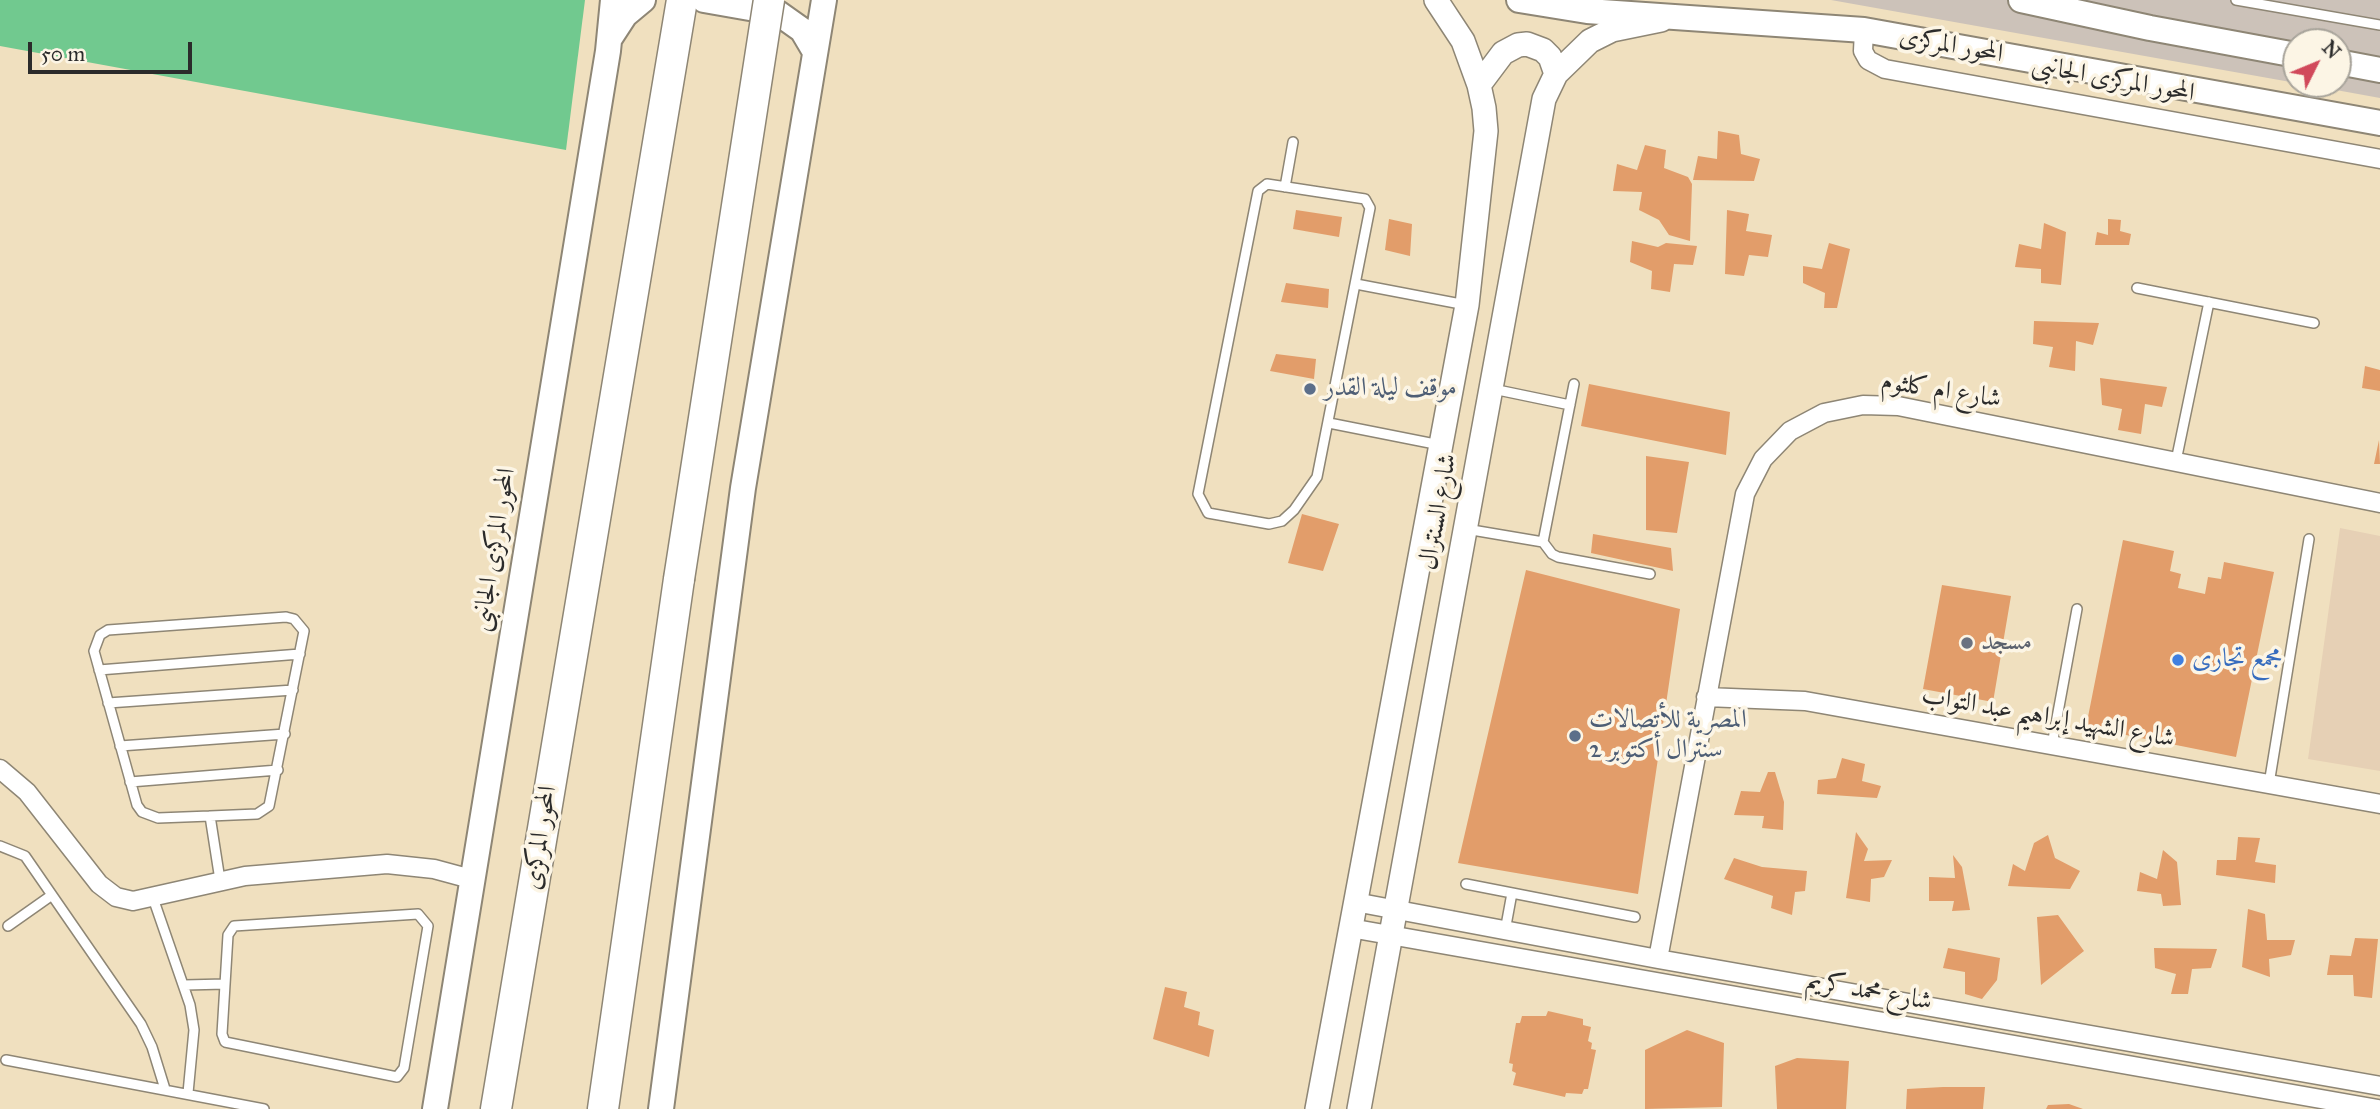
<!DOCTYPE html>
<meta charset="utf-8">
<style>
body{margin:0}
#map{position:relative;width:2380px;height:1109px;overflow:hidden;background:#f0e0bf;font-family:"IM FELL Great Primer",serif}
canvas{display:block}
.north{position:absolute;left:2282px;top:28px;width:70px;height:70px;box-sizing:border-box;background:#fcf5e5;border:2px solid #a8a49b;border-radius:50%;rotate:47deg;font-size:19px;font-weight:700;line-height:28px;text-align:center;color:#2b2b2b}
.north::after{content:'';display:block;margin:auto;width:24px;height:32px;background:#d1495b;clip-path:polygon(50% 0,100% 100%,50% 72%,0 100%)}
.scale{position:absolute;left:28px;top:42px;width:164px;height:32px;box-sizing:border-box;border:4px solid #2b2b2b;border-top:0;padding-left:9px;font-size:21px;line-height:24px;white-space:nowrap;color:#2b2b2b;-webkit-text-stroke:5px #fcf5e5;paint-order:stroke}
</style>
<div id="map">
<canvas width="2380" height="1109"></canvas>
<div class="north">N</div>
<div class="scale">50 m</div>
</div>
<script>
const c = document.querySelector('canvas').getContext('2d');
c.lineJoin = 'round';
function paint(path, color) { c.fillStyle = color; c.fill(path, 'evenodd'); }
const toPath = rows => new Path2D(rows.map(r => 'M' + r).join(''));
function stroke(path, color, width, dash) { c.strokeStyle = color; c.lineWidth = width; c.lineCap = dash ? 'butt' : 'round'; c.setLineDash(dash || []); c.stroke(path); }
function drawText(font, color, halo, rows, align = 'center') {
  c.font = font + ' "IM FELL Great Primer",Amiri,serif'; c.lineWidth = 7; c.setLineDash([]); c.textBaseline = 'middle'; c.strokeStyle = halo; c.fillStyle = color; for (const [text, x, y, turn = 0] of rows) {
    c.save(); c.translate(x, y); c.rotate((+turn || 0) * Math.PI / 180); c.textAlign = isNaN(turn) ? turn : align; if (halo) c.strokeText(text, 0, 0); c.fillText(text, 0, 0); c.restore();
  }
}
paint(toPath([
 [2340,528,2380,536,2380,771,2308,759]
]), '#e6d0b5');
paint(toPath([
 [1831,0,2380,0,2380,98,2303,84,2338,84,2338,42,2296,42,2296,83]
]), '#ccc2b9');
paint(toPath([
 [0,0,585,0,566,150,0,46]
]), '#71c98f');
paint(toPath([
 [1718,131,1739,135,1741,154,1760,159,1754,181,1693,180,1698,156,1717,159],
 [1645,145,1666,150,1664,168,1688,177,1692,184,1690,241,1669,235,1659,220,1639,210,1642,192,1613,191,1617,164,1637,170],
 [1296,210,1342,217,1339,237,1293,229],
 [1727,210,1749,214,1746,231,1772,235,1768,257,1749,255,1744,276,1725,274],
 [1389,219,1412,224,1410,256,1385,250],
 [2108,219,2121,220,2120,231,2131,234,2129,245,2095,245,2097,232,2108,235],
 [2044,223,2066,232,2061,285,2041,283,2041,269,2015,267,2019,244,2041,249],
 [1632,241,1658,247,1666,243,1697,246,1693,265,1674,264,1670,292,1651,289,1652,271,1630,262],
 [1829,243,1850,249,1837,308,1824,308,1825,293,1803,283,1803,266,1822,269],
 [1286,283,1329,289,1328,308,1281,302],
 [2034,321,2099,323,2093,345,2076,341,2075,371,2049,367,2053,347,2033,344],
 [1276,354,1316,359,1314,379,1270,371],
 [2365,366,2380,370,2380,391,2362,388],
 [2100,378,2167,387,2162,407,2145,404,2141,434,2118,430,2122,409,2102,405],
 [1589,384,1730,412,1726,455,1581,426],
 [2379,440,2380,464,2374,464],
 [1646,456,1689,462,1677,533,1646,530],
 [1302,514,1339,524,1323,571,1288,563],
 [1593,534,1671,548,1673,571,1591,553],
 [2123,540,2174,551,2170,571,2181,574,2178,588,2205,594,2208,577,2221,579,2224,562,2274,572,2236,757,2086,727],
 [1526,570,1680,609,1638,894,1458,863],
 [1942,585,2011,596,1993,702,1923,689],
 [1842,758,1865,764,1862,781,1881,786,1877,798,1817,794,1818,780,1836,778],
 [1768,772,1775,772,1784,802,1783,830,1762,828,1764,816,1734,815,1741,791,1760,792],
 [1856,832,1868,849,1864,861,1892,860,1884,877,1871,879,1870,902,1846,898],
 [2048,835,2055,858,2080,871,2070,889,2008,886,2013,864,2025,871,2034,843],
 [2238,837,2260,838,2255,862,2276,865,2275,883,2216,875,2217,860,2236,860],
 [2163,850,2177,862,2181,905,2163,906,2161,894,2137,891,2140,872,2157,879],
 [1953,855,1962,867,1970,910,1952,911,1954,901,1929,901,1929,877,1955,878],
 [1734,858,1762,867,1807,871,1805,891,1795,892,1792,915,1771,908,1773,896,1724,879],
 [2248,909,2265,914,2267,940,2295,940,2291,955,2269,959,2270,977,2242,967],
 [2058,915,2084,951,2041,985,2037,917],
 [2355,938,2378,939,2372,998,2354,996,2353,975,2327,975,2330,955,2351,956],
 [1948,948,2000,958,1997,980,1982,999,1965,994,1965,972,1943,968],
 [2154,948,2217,949,2211,968,2192,969,2188,994,2171,994,2176,974,2155,968],
 [1165,987,1187,992,1184,1007,1200,1012,1198,1025,1214,1030,1209,1057,1153,1039],
 [1548,1011,1583,1019,1583,1025,1591,1027,1588,1041,1592,1043,1591,1049,1596,1050,1588,1089,1584,1089,1582,1094,1566,1093,1565,1097,1513,1085,1516,1073,1512,1071,1513,1064,1509,1063,1516,1023,1520,1023,1522,1016,1546,1016],
 [1687,1030,1724,1043,1722,1107,1645,1109,1645,1050],
 [1797,1058,1849,1061,1846,1109,1777,1109,1775,1066],
 [1943,1087,1985,1087,1983,1109,1906,1109,1907,1089],
 [2069,1104,2083,1109,2046,1109,2048,1105]
]), '#e29d6a');
const service = toPath([
 [2236,0,2380,25],
 [1267,184,1365,199,1370,208,1317,477,1294,510,1282,521,1269,524,1208,513,1198,494,1258,191,1267,184],
 [1285,187,1293,142],
 [1356,284,1466,305],
 [2137,288,2314,323],
 [1574,384,1543,542,1552,554,1558,557,1650,574],
 [1493,389,1570,405],
 [1329,423,1440,445],
 [2176,461,2209,302],
 [1466,529,1543,542],
 [286,617,294,619,304,631,269,806,257,814,210,816,158,818,142,812,137,805,94,651,100,635,108,630,286,617],
 [99,670,300,654],
 [108,703,293,690],
 [2052,745,2077,609],
 [120,746,285,734],
 [130,782,278,770],
 [2269,784,2309,539],
 [210,816,220,880],
 [0,846,25,856,141,1024,152,1047,165,1089],
 [1466,884,1635,917],
 [153,898,190,1005,194,1030,188,1093],
 [418,914,428,926,404,1068,397,1077,225,1042,222,1034,228,935,234,926,418,914],
 [8,926,52,895],
 [1505,931,1512,893],
 [185,985,225,984],
 [6,1060,264,1109]
]);
const minor = toPath([
 [1864,30,1863,51,1868,60,1885,69,2380,159],
 [1706,697,1805,701,2380,804],
 [0,769,27,792,99,884,116,897,133,901,245,876,387,864,434,869,471,879],
 [1355,902,1658,959,2380,1086],
 [1350,928,2378,1109],
 [1658,959,1745,494,1763,459,1790,431,1824,413,1863,405,1898,406,2380,503]
]);
const tertiary = toPath([
 [1479,85,1503,53,1518,45,1527,44,1543,50,1550,57,1556,74],
 [1317,1109,1467,305,1486,131,1484,108,1479,85,1463,41,1436,0],
 [1359,1109,1544,99,1556,74,1590,41,1612,30,1661,20]
]);
const secondary = toPath([
 [704,0,778,13,802,30,815,52],
 [1519,0,1587,11,1864,30,2380,123],
 [2021,0,2150,28,2296,55],
 [610,38,625,15,643,0],
 [2338,62,2380,70],
 [435,1109,608,51,613,0],
 [661,1109,743,488,824,0]
]);
const trunk = toPath([
 [496,1109,682,0],
 [603,1109,679,579]
]);
stroke(service, '#8e8675', 12);
stroke(minor, '#8e8675', 21);
stroke(tertiary, '#8e8675', 26);
stroke(secondary, '#8e8675', 28);
stroke(trunk, '#8e8675', 33);
stroke(service, '#fff', 9);
stroke(minor, '#fff', 18);
stroke(tertiary, '#fff', 23);
stroke(secondary, '#fff', 24);
stroke(trunk, '#fff', 30);
const trunkBridge = toPath([
 [679,579,769,0]
]);
stroke(trunkBridge, '#8e8675', 33, []);
stroke(trunkBridge, '#fff', 30);
for (const [x, y, r, color] of [
 [1310,389,7,"#5c6f8a"],
 [1967,643,7,"#6b7280"],
 [2178,660,7,"#3f7fe0"],
 [1575,736,7,"#5c6f8a"]
]) { const dot = new Path2D(); dot.arc(x, y, r, 0, 2 * Math.PI); c.fillStyle = color; c.fill(dot); stroke(dot, '#fcf5e5', 2.5); }
drawText('26px', '#2b2b2b', '#fcf5e5', [
 ["المحور المركزى",1951,46,10],
 ["المحور المركزى الجانبى",2113,80,10],
 ["شارع ام كلثوم",1941,391,9],
 ["شارع السنترال",1439,512,-80],
 ["المحور المركزى الجانبى",495,550,-81],
 ["شارع الشهيد إبراهيم عبد التواب",2048,718,10],
 ["المحور المركزى",541,838,-81],
 ["شارع محمد كريم",1869,992,10]
]);
drawText('26px', '#4e5e75', '#fcf5e5', [
 ["موقف ليلة القدر",1324,389],
 ["المصرية للأتصالات",1589,721],
 ["سنترال أكتوبر 2",1589,751]
], 'left');
drawText('26px', '#5b616d', '#fcf5e5', [
 ["مسجد",1981,643]
], 'left');
drawText('26px', '#366cbe', '#fcf5e5', [
 ["مجمع تجارى",2192,660]
], 'left');
</script>
